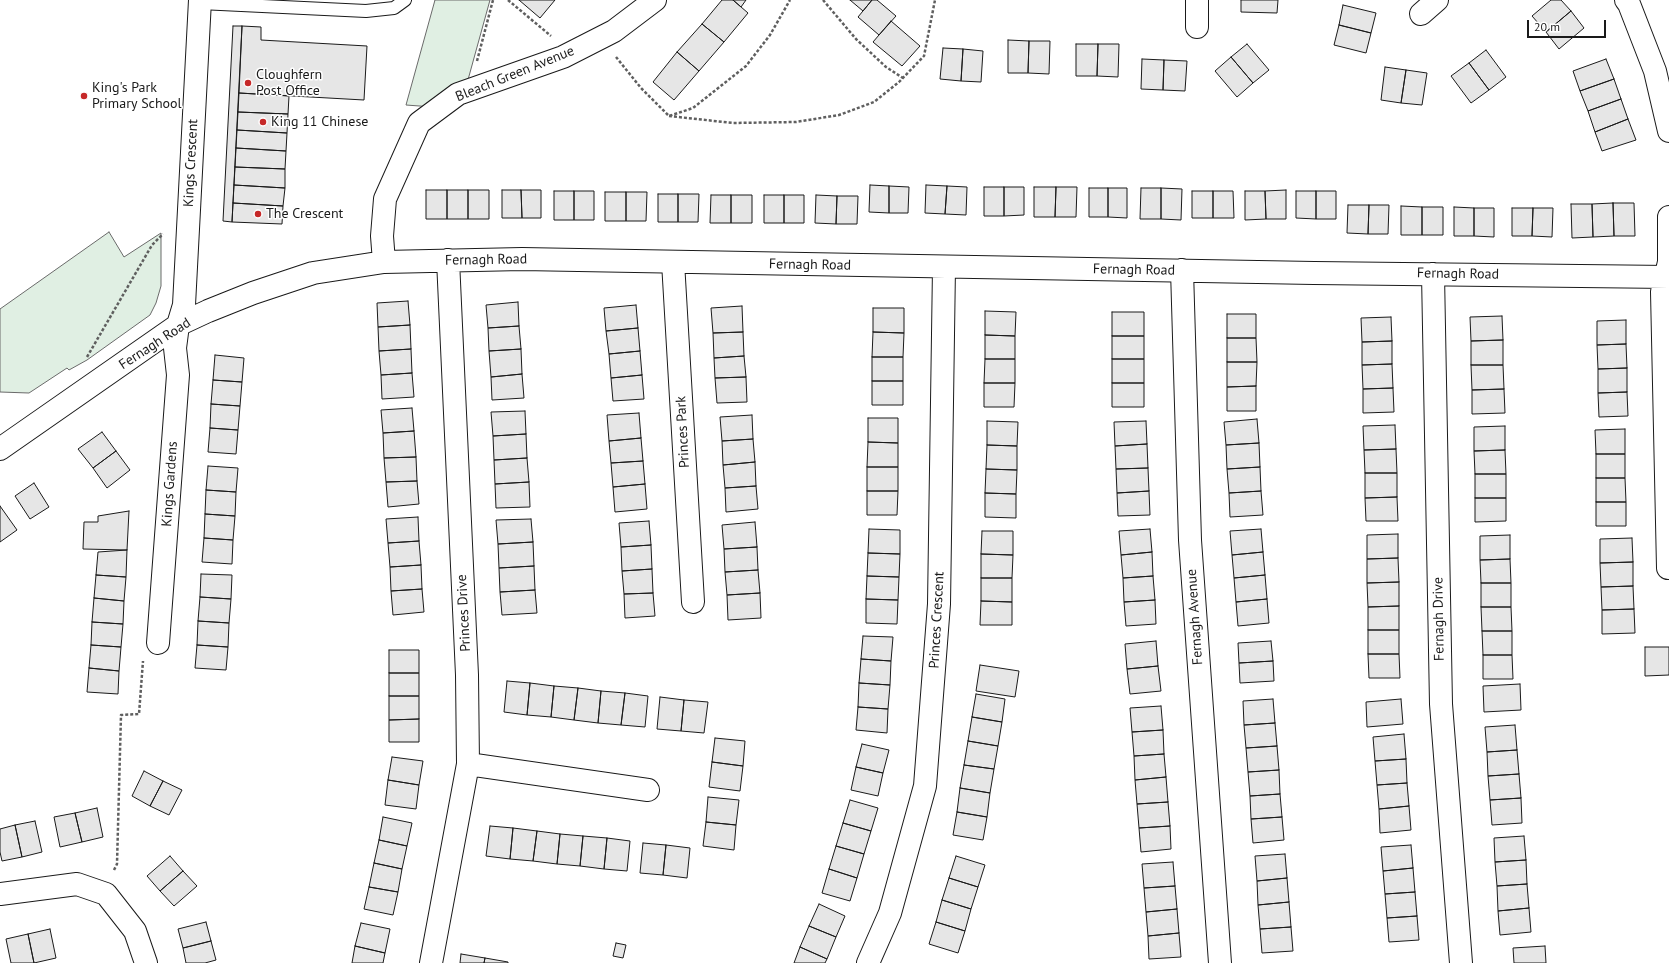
<!DOCTYPE html>
<style>
body{margin:0}
#map{position:relative;width:1669px;height:963px;overflow:hidden;background:#fff;font-family:"PT Sans",sans-serif}
canvas{display:block}
.scale{position:absolute;left:1527px;top:20px;width:79px;height:18px;box-sizing:border-box;border:2px solid #1a1a1a;border-top:0;padding-left:5px;font-size:12px;line-height:14px;white-space:nowrap;color:#1a1a1a;-webkit-text-stroke:3px #fff;paint-order:stroke}
</style>
<div id="map">
<canvas width="1669" height="963"></canvas>
<div class="scale">20 m</div>
</div>
<script>
const c = document.querySelector('canvas').getContext('2d');
c.lineJoin = 'round';
function paint(path, color) { c.fillStyle = color; c.fill(path, 'evenodd'); }
const toPath = rows => new Path2D(rows.map(r => 'M' + r).join(''));
function stroke(path, color, width, dash) { c.strokeStyle = color; c.lineWidth = width; c.lineCap = dash ? 'butt' : 'round'; c.setLineDash(dash || []); c.stroke(path); }
function drawText(font, color, halo, rows, align = 'center') {
  c.font = font + ' "PT Sans",sans-serif'; c.lineWidth = 3; c.setLineDash([]); c.textBaseline = 'middle'; c.strokeStyle = halo; c.fillStyle = color; for (const [text, x, y, turn = 0] of rows) {
    c.save(); c.translate(x, y); c.rotate((+turn || 0) * Math.PI / 180); c.textAlign = isNaN(turn) ? turn : align; if (halo) c.strokeText(text, 0, 0); c.fillText(text, 0, 0); c.restore();
  }
}
const green = toPath([
 [435,0,490,0,466,87,433,107,406,105,435,0],
 [109,232,124,257,161,233,161,286,156,303,150,315,87,360,69,370,67,368,29,393,0,392,0,309,109,232]
]);
paint(green, '#e0efe3');
stroke(green, '#6a6a6a', 1);
const building = toPath([
 [519,0,555,0,540,18,519,0],
 [722,0,733,0,748,13,724,42,702,24,722,0],
 [733,0,746,0,741,7,733,0],
 [850,0,872,0,863,11,850,0],
 [872,0,877,0,896,16,879,35,858,17,872,0],
 [1241,0,1278,0,1277,13,1241,12,1241,0],
 [1551,0,1561,0,1571,11,1546,32,1532,16,1551,0],
 [1343,5,1376,13,1371,33,1339,25,1343,5],
 [1571,11,1584,28,1559,49,1546,32,1571,11],
 [891,21,920,46,902,66,873,42,891,21],
 [702,24,724,42,699,71,677,52,702,24],
 [1339,25,1371,33,1366,53,1334,45,1339,25],
 [233,26,242,26,232,222,223,221,233,26],
 [242,26,261,27,261,40,367,46,364,100,239,93,242,26],
 [1008,40,1029,41,1028,73,1008,73,1008,40],
 [1029,41,1050,41,1049,74,1028,73,1029,41],
 [1076,44,1098,44,1097,76,1076,76,1076,44],
 [1098,44,1119,44,1118,77,1097,76,1098,44],
 [1247,44,1269,70,1253,83,1231,57,1247,44],
 [943,48,963,49,961,81,940,79,943,48],
 [963,49,983,51,981,82,961,81,963,49],
 [1486,50,1506,77,1489,90,1469,63,1486,50],
 [677,52,699,71,674,100,653,82,677,52],
 [1231,57,1253,83,1237,97,1215,71,1231,57],
 [1142,59,1164,60,1163,90,1141,89,1142,59],
 [1606,59,1614,79,1580,91,1573,71,1606,59],
 [1164,60,1187,61,1185,91,1163,90,1164,60],
 [1469,63,1489,90,1471,103,1451,76,1469,63],
 [1385,67,1406,70,1401,103,1381,100,1385,67],
 [1406,70,1427,73,1422,105,1401,103,1406,70],
 [1614,79,1621,99,1588,111,1580,91,1614,79],
 [239,93,289,96,288,114,238,112,239,93],
 [1621,99,1628,119,1595,132,1588,111,1621,99],
 [238,112,288,114,287,133,237,130,238,112],
 [1628,119,1636,140,1602,151,1595,132,1628,119],
 [237,130,287,133,286,151,236,148,237,130],
 [236,148,286,151,285,169,235,167,236,148],
 [235,167,285,169,285,188,234,185,235,167],
 [234,185,285,188,283,206,233,203,234,185],
 [870,185,889,186,889,213,869,212,870,185],
 [926,185,947,186,945,214,925,213,926,185],
 [889,186,909,187,908,213,889,213,889,186],
 [947,186,967,187,966,215,945,214,947,186],
 [984,187,1004,187,1004,216,984,216,984,187],
 [1004,187,1024,187,1024,215,1004,216,1004,187],
 [1034,187,1056,187,1055,217,1034,217,1034,187],
 [1056,187,1077,187,1076,217,1055,217,1056,187],
 [1089,188,1108,188,1108,217,1089,217,1089,188],
 [1108,188,1127,188,1127,218,1108,217,1108,188],
 [1141,188,1161,188,1161,219,1140,219,1141,188],
 [1161,188,1182,189,1181,220,1161,219,1161,188],
 [426,190,447,190,447,219,426,219,426,190],
 [447,190,468,190,468,219,447,219,447,190],
 [468,190,489,190,489,219,468,219,468,190],
 [502,190,521,190,522,218,502,218,502,190],
 [521,190,541,190,541,218,522,218,521,190],
 [1286,190,1286,219,1266,219,1265,191,1286,190],
 [554,191,574,191,574,220,554,220,554,191],
 [574,191,594,191,594,220,574,220,574,191],
 [1192,191,1213,191,1213,218,1192,218,1192,191],
 [1213,191,1233,191,1234,218,1213,218,1213,191],
 [1245,191,1265,191,1266,219,1245,220,1245,191],
 [1296,191,1316,191,1316,219,1296,218,1296,191],
 [1316,191,1336,191,1336,219,1316,219,1316,191],
 [605,192,626,192,626,221,605,221,605,192],
 [626,192,647,192,646,221,626,221,626,192],
 [658,194,678,194,678,222,658,222,658,194],
 [678,194,699,194,698,222,678,222,678,194],
 [711,195,731,195,731,223,710,223,711,195],
 [731,195,752,195,752,223,731,223,731,195],
 [764,195,784,195,784,223,764,223,764,195],
 [784,195,804,195,804,223,784,223,784,195],
 [816,195,837,196,836,224,815,223,816,195],
 [837,196,858,196,857,224,836,224,837,196],
 [233,203,283,206,282,224,232,222,233,203],
 [1613,203,1634,203,1635,236,1614,236,1613,203],
 [1613,203,1614,236,1593,237,1592,204,1613,203],
 [1571,204,1592,204,1593,237,1572,238,1571,204],
 [1348,205,1369,205,1368,234,1347,233,1348,205],
 [1369,205,1389,205,1388,234,1368,234,1369,205],
 [1401,206,1422,207,1422,235,1401,235,1401,206],
 [1422,207,1443,207,1443,235,1422,235,1422,207],
 [1454,207,1474,208,1474,236,1454,236,1454,207],
 [1474,208,1494,208,1494,237,1474,236,1474,208],
 [1512,208,1533,208,1532,236,1512,236,1512,208],
 [1533,208,1553,208,1552,237,1532,236,1533,208],
 [408,301,410,325,378,327,377,303,408,301],
 [518,302,519,326,488,328,486,305,518,302],
 [636,305,638,328,606,331,604,308,636,305],
 [742,306,743,332,713,333,711,308,742,306],
 [873,308,904,308,904,333,873,332,873,308],
 [985,311,1016,312,1015,336,985,335,985,311],
 [1112,312,1144,312,1144,336,1112,336,1112,312],
 [1227,314,1256,314,1256,338,1227,338,1227,314],
 [1502,316,1503,340,1471,341,1470,317,1502,316],
 [1391,317,1392,341,1362,342,1361,318,1391,317],
 [1626,320,1626,344,1597,345,1597,321,1626,320],
 [410,325,411,349,379,351,378,327,410,325],
 [519,326,521,349,489,351,488,328,519,326],
 [638,328,640,351,609,354,606,331,638,328],
 [743,332,744,356,714,358,713,333,743,332],
 [873,332,904,333,903,357,872,357,873,332],
 [985,335,1015,336,1015,359,985,359,985,335],
 [1112,336,1144,336,1144,359,1112,359,1112,336],
 [1227,338,1256,338,1257,362,1227,362,1227,338],
 [1503,340,1503,365,1471,365,1471,341,1503,340],
 [1392,341,1392,364,1362,365,1362,342,1392,341],
 [1626,344,1627,368,1598,369,1597,345,1626,344],
 [411,349,412,373,381,375,379,351,411,349],
 [521,349,522,374,491,377,489,351,521,349],
 [640,351,642,375,611,378,609,354,640,351],
 [215,355,244,358,242,382,213,380,215,355],
 [744,356,746,377,715,378,714,358,744,356],
 [872,357,903,357,903,381,872,381,872,357],
 [985,359,1015,359,1015,383,984,383,985,359],
 [1112,359,1144,359,1144,383,1112,383,1112,359],
 [1227,362,1257,362,1256,386,1227,387,1227,362],
 [1392,364,1393,388,1363,389,1362,365,1392,364],
 [1471,365,1503,365,1504,389,1472,390,1471,365],
 [1627,368,1627,392,1598,393,1598,369,1627,368],
 [412,373,414,397,382,399,381,375,412,373],
 [522,374,524,398,492,400,491,377,522,374],
 [642,375,644,399,613,401,611,378,642,375],
 [746,377,747,402,717,403,715,378,746,377],
 [213,380,242,382,240,406,211,404,213,380],
 [872,381,903,381,903,405,872,405,872,381],
 [984,383,1015,383,1014,407,984,407,984,383],
 [1112,383,1144,383,1144,407,1112,407,1112,383],
 [1256,386,1256,411,1227,411,1227,387,1256,386],
 [1393,388,1394,412,1363,413,1363,389,1393,388],
 [1504,389,1505,413,1472,414,1472,390,1504,389],
 [1627,392,1628,416,1599,417,1598,393,1627,392],
 [211,404,240,406,238,430,210,428,211,404],
 [412,408,414,431,383,433,381,410,412,408],
 [525,411,526,434,493,436,491,412,525,411],
 [639,413,641,438,609,441,607,415,639,413],
 [752,415,753,439,722,441,720,417,752,415],
 [868,418,898,418,898,443,868,442,868,418],
 [1257,419,1259,443,1226,445,1224,422,1257,419],
 [987,421,1018,422,1017,446,987,445,987,421],
 [1146,421,1147,444,1115,446,1114,422,1146,421],
 [1395,425,1396,449,1364,450,1363,426,1395,425],
 [1505,426,1505,450,1474,451,1474,427,1505,426],
 [210,428,238,430,236,454,208,452,210,428],
 [1625,429,1625,454,1596,454,1595,430,1625,429],
 [414,431,416,457,384,458,383,433,414,431],
 [102,432,116,451,93,468,78,449,102,432],
 [526,434,527,458,494,460,493,436,526,434],
 [641,438,643,461,611,463,609,441,641,438],
 [753,439,755,462,723,465,722,441,753,439],
 [868,442,898,443,898,467,867,467,868,442],
 [1259,443,1260,467,1227,469,1226,445,1259,443],
 [1147,444,1148,468,1116,469,1115,446,1147,444],
 [987,445,1017,446,1017,470,986,469,987,445],
 [1396,449,1397,473,1365,473,1364,450,1396,449],
 [1505,450,1506,474,1475,474,1474,451,1505,450],
 [116,451,130,470,107,488,93,468,116,451],
 [1596,454,1625,454,1625,478,1596,478,1596,454],
 [416,457,417,481,386,482,384,458,416,457],
 [527,458,529,482,495,484,494,460,527,458],
 [643,461,645,484,613,487,611,463,643,461],
 [755,462,756,486,725,488,723,465,755,462],
 [208,466,238,468,236,492,206,490,208,466],
 [867,467,898,467,898,491,867,491,867,467],
 [1260,467,1261,491,1229,493,1227,469,1260,467],
 [1148,468,1149,491,1117,493,1116,469,1148,468],
 [986,469,1017,470,1016,494,985,493,986,469],
 [1365,473,1397,473,1397,497,1365,498,1365,473],
 [1475,474,1506,474,1506,498,1475,498,1475,474],
 [1596,478,1625,478,1626,502,1596,502,1596,478],
 [417,481,419,504,388,507,386,482,417,481],
 [529,482,530,507,496,508,495,484,529,482],
 [34,483,49,507,30,519,15,496,34,483],
 [645,484,647,509,615,512,613,487,645,484],
 [756,486,758,509,726,512,725,488,756,486],
 [206,490,236,492,235,516,205,514,206,490],
 [867,491,898,491,897,515,867,515,867,491],
 [1149,491,1150,515,1118,516,1117,493,1149,491],
 [1261,491,1263,515,1230,517,1229,493,1261,491],
 [985,493,1016,494,1016,518,985,517,985,493],
 [1397,497,1398,521,1366,521,1365,498,1397,497],
 [1475,498,1506,498,1506,521,1475,522,1475,498],
 [1596,502,1626,502,1626,526,1596,526,1596,502],
 [0,506,17,530,0,542,0,506],
 [129,511,127,550,83,549,84,522,98,522,98,516,129,511],
 [205,514,235,516,233,540,204,538,205,514],
 [418,517,419,541,388,543,386,519,418,517],
 [531,519,533,542,498,544,496,520,531,519],
 [649,521,651,545,621,547,619,523,649,521],
 [755,522,757,547,724,549,722,525,755,522],
 [869,529,900,530,900,554,868,553,869,529],
 [1150,529,1152,552,1121,555,1119,531,1150,529],
 [1261,529,1263,552,1232,555,1230,531,1261,529],
 [982,531,1013,531,1013,555,981,554,982,531],
 [1398,534,1398,558,1367,559,1367,535,1398,534],
 [1510,535,1510,559,1480,560,1480,536,1510,535],
 [204,538,233,540,232,564,202,562,204,538],
 [1632,538,1633,562,1600,563,1600,539,1632,538],
 [419,541,421,565,390,567,388,543,419,541],
 [533,542,534,566,499,568,498,544,533,542],
 [651,545,652,569,622,571,621,547,651,545],
 [757,547,758,570,725,572,724,549,757,547],
 [127,550,126,577,96,575,98,552,127,550],
 [1152,552,1153,576,1123,578,1121,555,1152,552],
 [1263,552,1265,575,1234,578,1232,555,1263,552],
 [868,553,900,554,899,577,867,576,868,553],
 [981,554,1013,555,1012,578,981,578,981,554],
 [1398,558,1399,582,1367,583,1367,559,1398,558],
 [1510,559,1511,583,1481,583,1480,560,1510,559],
 [1633,562,1633,586,1601,587,1600,563,1633,562],
 [421,565,422,589,391,591,390,567,421,565],
 [534,566,535,590,500,592,499,568,534,566],
 [652,569,653,593,624,594,622,571,652,569],
 [758,570,760,593,727,595,725,572,758,570],
 [201,574,232,575,231,599,200,597,201,574],
 [96,575,126,577,124,601,94,598,96,575],
 [1265,575,1267,599,1236,602,1234,578,1265,575],
 [867,576,899,577,898,600,866,599,867,576],
 [1153,576,1155,600,1124,602,1123,578,1153,576],
 [981,578,1012,578,1012,602,981,601,981,578],
 [1399,582,1399,606,1368,607,1367,583,1399,582],
 [1481,583,1511,583,1511,607,1481,607,1481,583],
 [1633,586,1634,609,1602,610,1601,587,1633,586],
 [422,589,424,612,393,615,391,591,422,589],
 [535,590,537,613,502,615,500,592,535,590],
 [653,593,655,616,625,618,624,594,653,593],
 [760,593,761,618,728,620,727,595,760,593],
 [200,597,231,599,229,623,198,621,200,597],
 [94,598,124,601,123,624,92,622,94,598],
 [866,599,898,600,897,624,866,623,866,599],
 [1267,599,1269,623,1238,626,1236,602,1267,599],
 [1155,600,1156,624,1126,626,1124,602,1155,600],
 [981,601,1012,602,1012,625,980,625,981,601],
 [1399,606,1399,630,1368,630,1368,607,1399,606],
 [1481,607,1511,607,1512,631,1482,631,1481,607],
 [1634,609,1635,633,1602,634,1602,610,1634,609],
 [198,621,229,623,228,647,197,645,198,621],
 [92,622,123,624,121,647,91,645,92,622],
 [1368,630,1399,630,1399,654,1368,654,1368,630],
 [1482,631,1512,631,1512,655,1483,655,1482,631],
 [863,636,893,637,891,661,861,659,863,636],
 [1156,641,1158,666,1127,669,1125,644,1156,641],
 [1271,641,1273,661,1239,663,1238,643,1271,641],
 [91,645,121,647,119,671,89,668,91,645],
 [197,645,228,647,226,670,195,668,197,645],
 [1645,647,1669,647,1669,675,1645,676,1645,647],
 [389,650,419,650,419,673,389,673,389,650],
 [1368,654,1399,654,1400,678,1369,678,1368,654],
 [1483,655,1512,655,1513,679,1483,679,1483,655],
 [861,659,891,661,890,685,859,683,861,659],
 [1273,661,1274,681,1240,683,1239,663,1273,661],
 [980,665,1019,671,1015,697,976,691,980,665],
 [1158,666,1161,691,1130,694,1127,669,1158,666],
 [89,668,119,671,118,694,87,692,89,668],
 [389,673,419,673,419,696,389,696,389,673],
 [507,681,530,683,527,715,504,712,507,681],
 [530,683,554,686,551,717,527,715,530,683],
 [859,683,890,685,888,709,858,707,859,683],
 [1520,684,1521,710,1484,712,1483,686,1520,684],
 [554,686,578,688,574,720,551,717,554,686],
 [578,688,601,691,598,723,574,720,578,688],
 [601,691,625,693,621,725,598,723,601,691],
 [625,693,648,696,645,727,621,725,625,693],
 [976,694,1005,699,1002,722,972,717,976,694],
 [389,696,419,696,419,719,389,720,389,696],
 [660,697,684,700,681,731,657,729,660,697],
 [1273,699,1275,723,1244,725,1243,701,1273,699],
 [1401,699,1403,724,1367,727,1366,702,1401,699],
 [684,700,708,702,704,733,681,731,684,700],
 [1161,706,1163,730,1132,732,1130,708,1161,706],
 [858,707,888,709,887,733,856,730,858,707],
 [972,717,1002,722,998,746,968,741,972,717],
 [419,719,419,742,389,742,389,720,419,719],
 [1275,723,1277,746,1246,748,1244,725,1275,723],
 [1515,725,1517,750,1487,752,1485,727,1515,725],
 [1163,730,1164,754,1134,756,1132,732,1163,730],
 [1404,734,1406,759,1375,761,1373,737,1404,734],
 [715,738,745,741,743,766,712,762,715,738],
 [968,741,998,746,994,769,964,765,968,741],
 [862,744,889,750,883,773,856,767,862,744],
 [1277,746,1279,770,1248,772,1246,748,1277,746],
 [1517,750,1519,774,1488,776,1487,752,1517,750],
 [1164,754,1166,777,1135,780,1134,756,1164,754],
 [392,757,423,761,419,785,388,780,392,757],
 [1406,759,1407,783,1377,785,1375,761,1406,759],
 [712,762,743,766,740,791,709,787,712,762],
 [964,765,994,769,990,793,960,788,964,765],
 [856,767,883,773,878,796,851,790,856,767],
 [1279,770,1280,794,1250,796,1248,772,1279,770],
 [144,771,163,781,150,806,132,796,144,771],
 [1519,774,1521,798,1490,800,1488,776,1519,774],
 [1166,777,1168,802,1137,804,1135,780,1166,777],
 [388,780,419,785,416,809,385,805,388,780],
 [163,781,182,790,169,815,150,806,163,781],
 [1407,783,1409,806,1379,809,1377,785,1407,783],
 [960,788,990,793,987,817,957,812,960,788],
 [1280,794,1282,817,1251,819,1250,796,1280,794],
 [708,797,739,800,736,825,706,822,708,797],
 [1521,798,1522,823,1492,825,1490,800,1521,798],
 [850,800,878,808,871,831,843,823,850,800],
 [1168,802,1170,826,1139,828,1137,804,1168,802],
 [1409,806,1411,830,1380,833,1379,809,1409,806],
 [97,808,103,837,82,842,75,813,97,808],
 [957,812,987,817,983,840,953,835,957,812],
 [75,813,82,842,60,847,54,817,75,813],
 [383,817,412,823,407,846,379,840,383,817],
 [1282,817,1284,840,1253,843,1251,819,1282,817],
 [35,821,42,852,22,857,15,825,35,821],
 [706,822,736,825,734,850,703,846,706,822],
 [843,823,871,831,864,854,836,846,843,823],
 [15,825,22,857,2,861,0,852,0,829,15,825],
 [490,826,513,828,510,859,486,856,490,826],
 [1170,826,1171,849,1141,852,1139,828,1170,826],
 [513,828,537,831,533,861,510,859,513,828],
 [537,831,560,834,557,864,533,861,537,831],
 [560,834,583,836,580,866,557,864,560,834],
 [583,836,607,838,604,869,580,866,583,836],
 [1524,836,1526,860,1495,862,1494,838,1524,836],
 [607,838,630,841,627,871,604,869,607,838],
 [379,840,407,846,402,869,374,863,379,840],
 [643,843,666,845,663,875,640,873,643,843],
 [666,845,690,848,687,878,663,875,666,845],
 [1411,845,1413,868,1383,871,1381,847,1411,845],
 [836,846,864,854,857,878,829,869,836,846],
 [1285,854,1287,878,1257,881,1255,856,1285,854],
 [170,856,183,871,160,891,147,876,170,856],
 [956,856,985,865,978,887,949,878,956,856],
 [1526,860,1527,884,1497,886,1495,862,1526,860],
 [1173,862,1175,886,1144,888,1142,864,1173,862],
 [374,863,402,869,398,892,369,887,374,863],
 [1413,868,1415,892,1385,894,1383,871,1413,868],
 [829,869,857,878,850,901,822,893,829,869],
 [183,871,197,886,174,906,160,891,183,871],
 [949,878,978,887,971,909,942,900,949,878],
 [1287,878,1289,902,1258,905,1257,881,1287,878],
 [1527,884,1529,908,1498,911,1497,886,1527,884],
 [1175,886,1177,909,1146,912,1144,888,1175,886],
 [369,887,398,892,393,915,364,909,369,887],
 [1415,892,1417,916,1387,918,1385,894,1415,892],
 [942,900,971,909,965,931,936,922,942,900],
 [1289,902,1291,927,1260,929,1258,905,1289,902],
 [819,904,845,916,836,937,809,926,819,904],
 [1529,908,1531,932,1500,935,1498,911,1529,908],
 [1177,909,1179,933,1148,936,1146,912,1177,909],
 [1417,916,1419,940,1389,942,1387,918,1417,916],
 [206,922,211,941,183,948,178,929,206,922],
 [936,922,965,931,958,953,929,944,936,922],
 [361,923,390,929,385,953,355,946,361,923],
 [809,926,836,937,827,959,800,947,809,926],
 [1291,927,1293,951,1262,953,1260,929,1291,927],
 [50,929,56,958,34,963,28,934,50,929],
 [1179,933,1181,957,1149,959,1148,936,1179,933],
 [28,934,34,963,11,963,6,939,28,934],
 [211,941,216,960,205,963,186,963,183,948,211,941],
 [616,943,626,945,623,958,613,956,616,943],
 [355,946,385,953,383,963,352,963,355,946],
 [1545,946,1546,963,1514,963,1513,948,1545,946],
 [800,947,827,959,825,963,794,963,800,947],
 [461,954,485,958,484,963,460,963,461,954],
 [485,958,508,962,508,963,484,963,485,958]
]);
paint(building, '#e6e6e6');
stroke(building, '#1a1a1a', 1);
const service = toPath([
 [200,3,366,11,394,8,405,0]
]);
const minor = toPath([
 [1626,0,1629,4,1655,71,1669,131],
 [1421,14,1437,0],
 [1197,27,1197,0],
 [384,262,382,236,385,199,419,123,458,94,563,57,614,31,655,0],
 [673,262,693,602],
 [1182,270,1190,540,1220,963],
 [1433,274,1441,704,1461,963],
 [0,449,178,325,208,311,253,293,313,273,384,262,522,259,1314,273,1669,277],
 [1668,568,1662,292,1669,262,1669,217],
 [158,643,178,375,175,348,178,325,184,305,200,0],
 [468,764,648,790],
 [0,894,77,884,106,894,135,931,146,963],
 [431,963,468,764,467,675,448,260],
 [868,963,890,913,925,786,939,604,944,267]
]);
stroke(service, '#1a1a1a', 14);
stroke(minor, '#1a1a1a', 24);
stroke(toPath([
 [508,0,551,36],
 [823,0,856,39,886,67,903,78],
 [616,57,641,88,669,116,693,108,746,66,770,35,790,0],
 [477,61,493,0],
 [669,116,733,123,796,122,839,115,874,102,899,82,924,56,935,0],
 [87,357,152,245,163,234],
 [114,870,117,864,121,715,139,714,143,661]
]), '#5f5f5f', 2.5, [3, 2]);
stroke(service, '#fff', 12);
stroke(minor, '#fff', 22);
for (const [x, y, r, color] of [
 [248,83,4,"#c62828"],
 [84,96,4,"#c62828"],
 [263,122,4,"#c62828"],
 [258,214,4,"#c62828"]
]) { const dot = new Path2D(); dot.arc(x, y, r, 0, 2 * Math.PI); c.fillStyle = color; c.fill(dot); stroke(dot, '#fff', 1.5); }
drawText('14px', '#1a1a1a', '#fff', [
 ["Bleach Green Avenue",515,74,-22],
 ["Kings Crescent",191,163,-87],
 ["Fernagh Road",486,260,-1],
 ["Fernagh Road",810,265,1],
 ["Fernagh Road",1134,270,1],
 ["Fernagh Road",1458,274,1],
 ["Fernagh Road",155,344,-33],
 ["Princes Park",683,432,-93],
 ["Kings Gardens",170,484,-86],
 ["Princes Drive",464,613,-93],
 ["Fernagh Avenue",1195,617,-94],
 ["Fernagh Drive",1439,619,-91],
 ["Princes Crescent",937,620,-87]
]);
drawText('14px', '#1a1a1a', '#fff', [
 ["Cloughfern",256,75],
 ["Post Office",256,91],
 ["King's Park",92,88],
 ["Primary School",92,104],
 ["King 11 Chinese",271,122],
 ["The Crescent",266,214]
], 'left');
</script>
